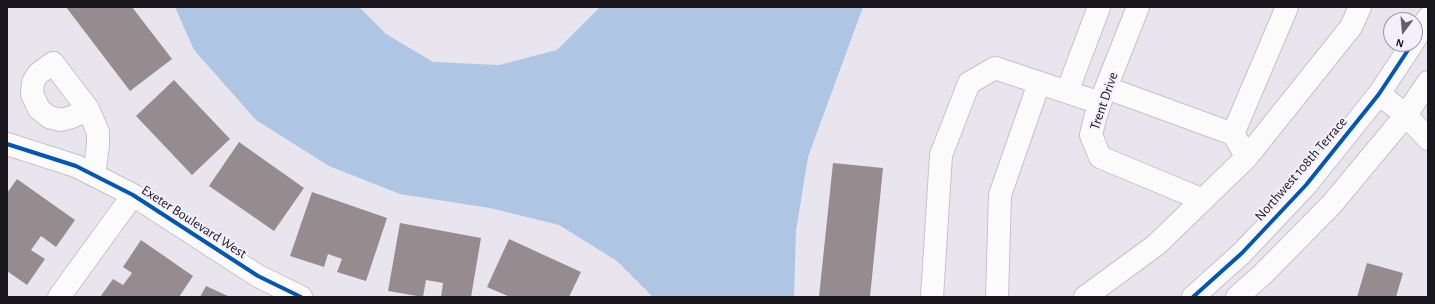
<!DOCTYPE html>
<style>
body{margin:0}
#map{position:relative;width:1435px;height:304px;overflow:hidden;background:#e9e5ee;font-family:"Alegreya Sans",sans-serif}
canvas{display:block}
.frame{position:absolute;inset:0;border:8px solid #19171d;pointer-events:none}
.north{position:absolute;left:1383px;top:12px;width:40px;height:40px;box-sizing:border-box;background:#f4eefd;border:1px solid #9c98a3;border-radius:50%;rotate:196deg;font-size:11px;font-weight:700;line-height:16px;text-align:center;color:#19171d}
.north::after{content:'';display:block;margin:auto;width:14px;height:18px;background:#625f66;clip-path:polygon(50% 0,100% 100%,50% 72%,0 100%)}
</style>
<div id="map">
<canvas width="1435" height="304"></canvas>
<div class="frame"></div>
<div class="north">N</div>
</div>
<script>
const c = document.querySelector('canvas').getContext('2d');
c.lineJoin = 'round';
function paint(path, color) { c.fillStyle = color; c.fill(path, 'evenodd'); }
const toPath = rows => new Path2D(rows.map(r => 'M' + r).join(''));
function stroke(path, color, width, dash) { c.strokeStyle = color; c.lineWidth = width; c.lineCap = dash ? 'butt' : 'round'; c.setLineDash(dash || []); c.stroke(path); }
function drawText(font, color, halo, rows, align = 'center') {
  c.font = font + ' "Alegreya Sans",sans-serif'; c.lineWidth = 4; c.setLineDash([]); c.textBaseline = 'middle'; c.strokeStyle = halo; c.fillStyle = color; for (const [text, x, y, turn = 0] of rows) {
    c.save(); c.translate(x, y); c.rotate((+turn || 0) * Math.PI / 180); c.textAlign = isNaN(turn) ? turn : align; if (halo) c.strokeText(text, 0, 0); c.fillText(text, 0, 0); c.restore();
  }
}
paint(toPath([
 [175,7,359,7,386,34,433,62,499,65,557,50,600,7,863,7,808,157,796,231,794,297,653,297,617,261,559,225,490,208,400,194,329,166,256,120,194,50]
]), '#aec5e3');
paint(toPath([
 [66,7,132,7,172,59,130,91],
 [174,80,230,139,192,175,136,116],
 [239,142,304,188,274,231,209,186],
 [833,163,883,168,870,297,819,297],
 [17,179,75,220,56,247,41,236,31,250,45,259,27,285,7,271,7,193],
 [312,192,387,218,366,281,337,272,342,259,328,254,324,267,290,256],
 [400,223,481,238,471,297,441,297,443,283,426,280,423,297,388,291],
 [509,239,581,272,569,297,510,297,487,287],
 [141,240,193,276,179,297,100,297,113,279,123,285,132,273,123,267],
 [1367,263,1403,273,1396,297,1357,297],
 [206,286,230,297,200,297]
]), '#968c8f');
const minor = toPath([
 [1138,7,1100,103,1095,118,1091,135,1100,157,1203,200],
 [1415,39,1428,18],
 [1107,88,1233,134,1247,157],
 [1067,92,1099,7],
 [1379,94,1406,115,1428,139],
 [88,109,72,117,61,120,49,117,39,109,32,94,33,82,38,74,53,63,88,109,98,132,98,145,94,175],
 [1233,134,1287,7],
 [7,144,76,166,133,195,258,276,301,297],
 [59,297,133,195],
 [932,297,941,155,969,83,995,68,1100,103],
 [997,297,1000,195,1039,83],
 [1085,297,1156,245,1247,157,1351,27,1360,7],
 [1193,297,1242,253,1306,185,1379,94,1412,44],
 [1237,297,1262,275,1332,204,1406,115,1428,82]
]);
stroke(minor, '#c5c2c9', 24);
stroke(minor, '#fcfbfc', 22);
stroke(toPath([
 [7,144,76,166,133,195,258,276,301,297],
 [1193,297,1242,253,1306,185,1379,94,1412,44]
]), '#0057b8', 4);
drawText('14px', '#19171d', '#f4eefd', [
 ["Trent Drive",1104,101,-71],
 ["Northwest 108th Terrace",1301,169,-49],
 ["Exeter Boulevard West",194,222,33]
]);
</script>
